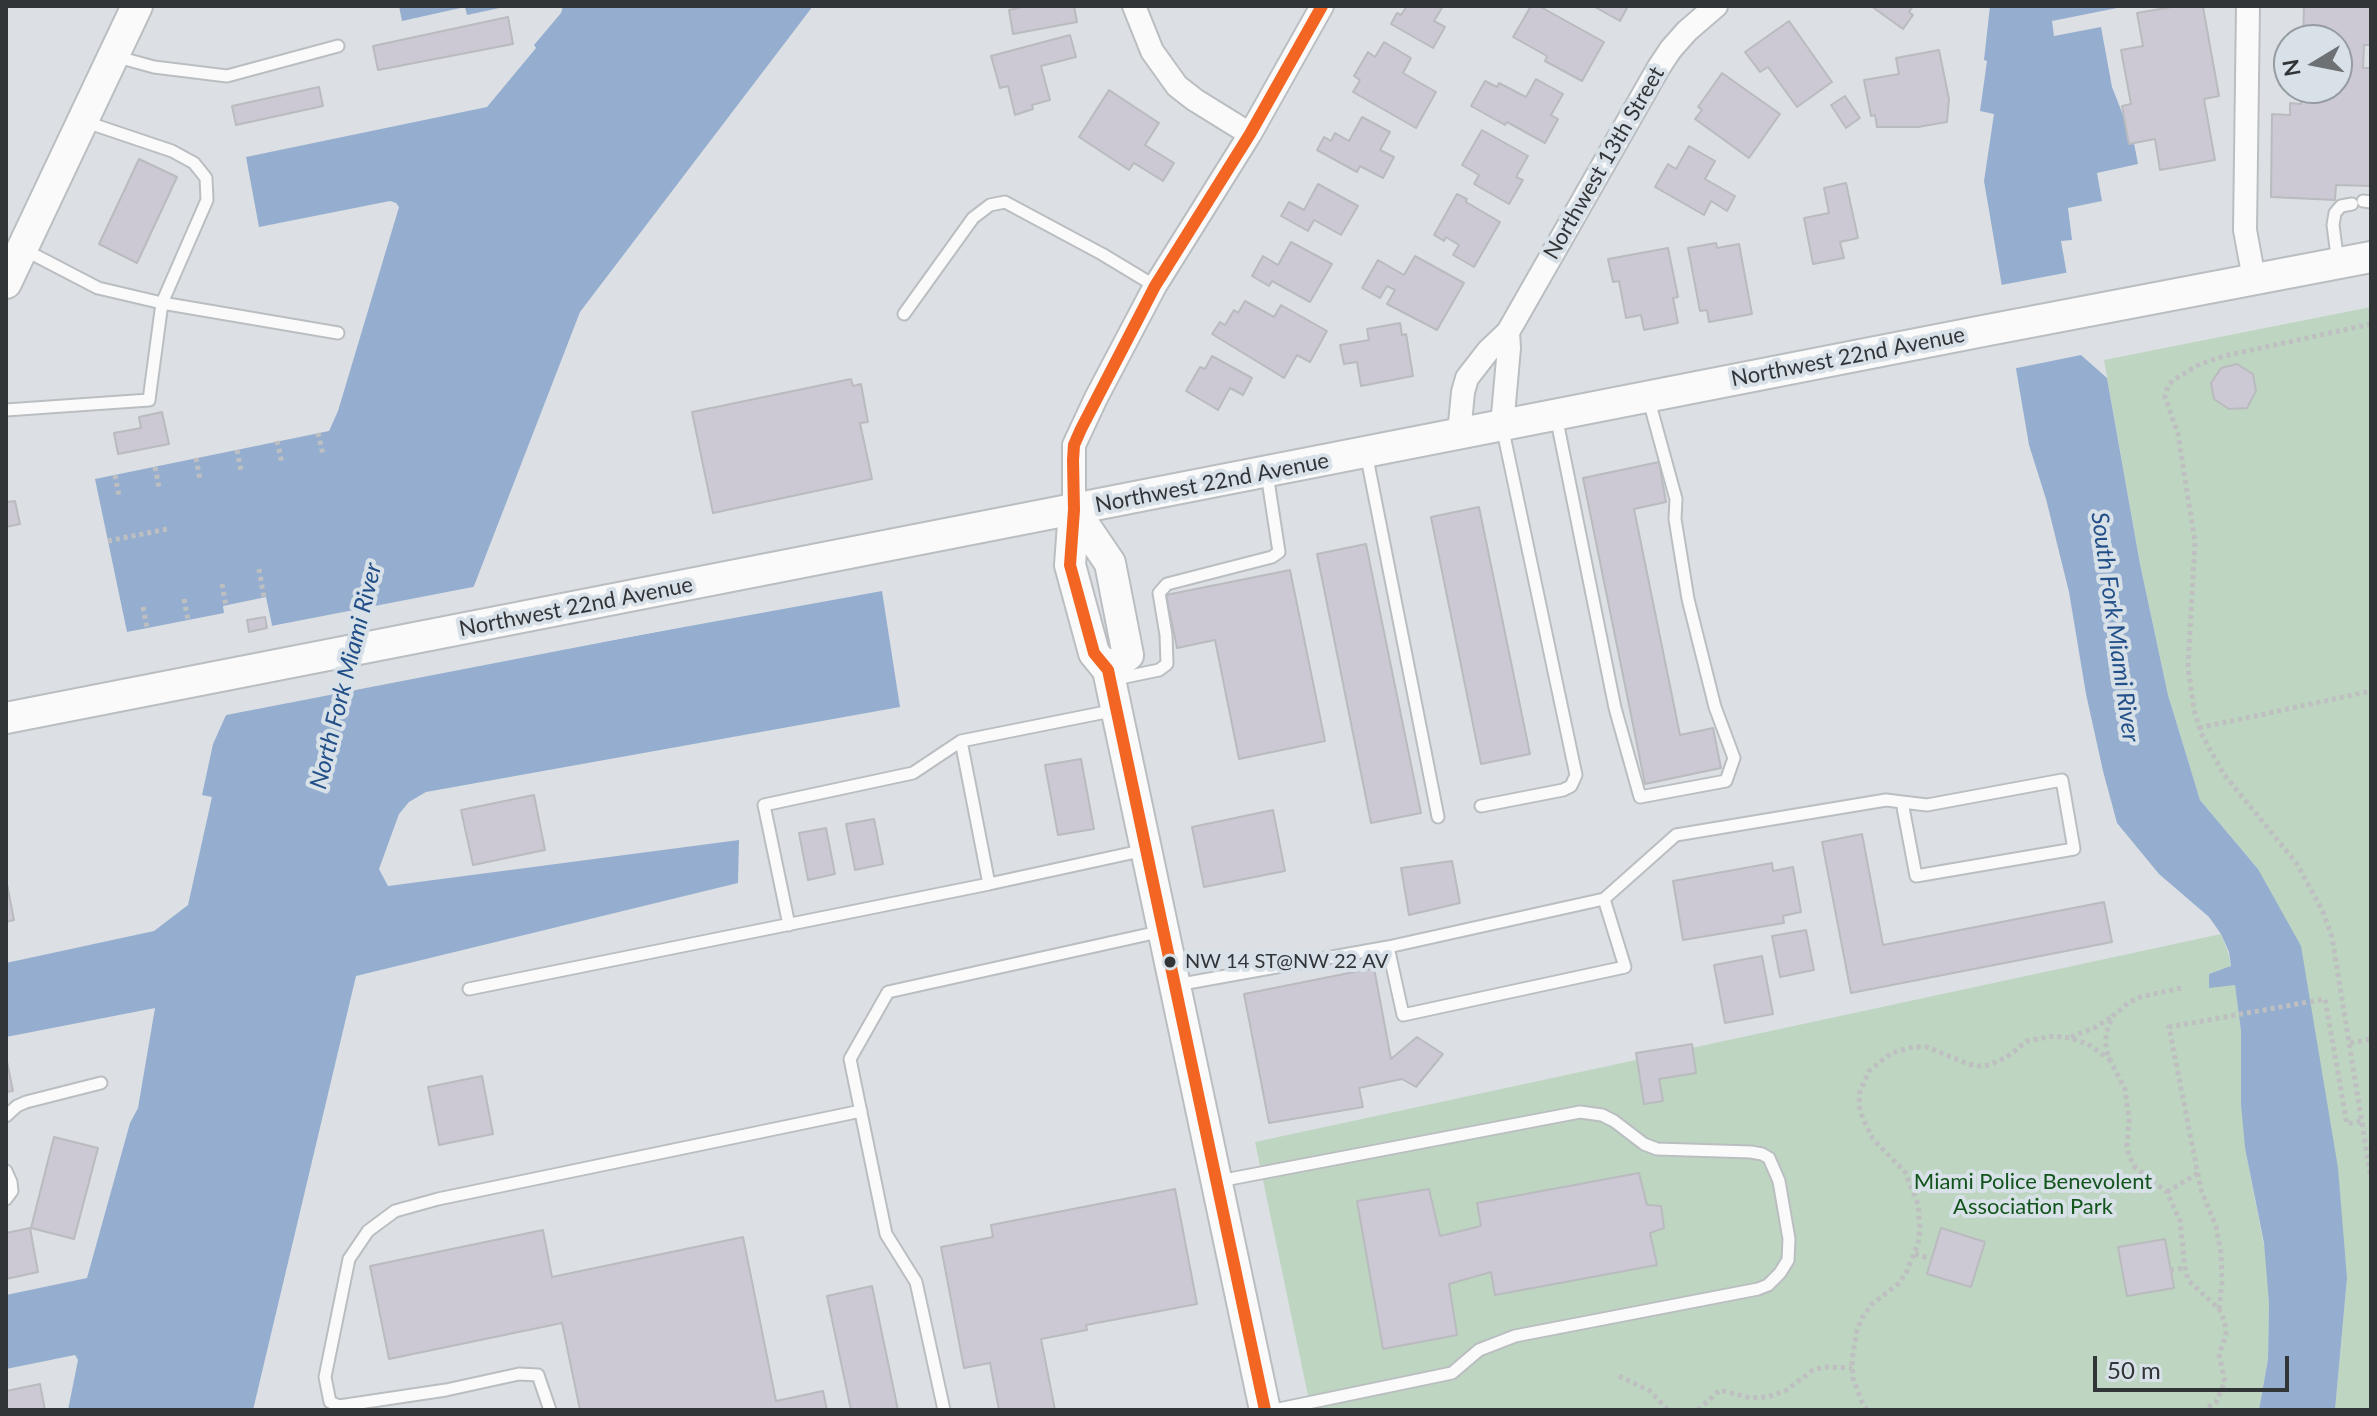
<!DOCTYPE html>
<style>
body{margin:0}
#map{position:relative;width:2377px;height:1416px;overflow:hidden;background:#dce0e4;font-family:Lato,sans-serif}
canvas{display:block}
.frame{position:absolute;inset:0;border:8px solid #323538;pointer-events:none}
.north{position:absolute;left:2273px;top:24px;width:80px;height:80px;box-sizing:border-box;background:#d8e1e8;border:2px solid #969ca2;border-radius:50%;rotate:260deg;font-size:22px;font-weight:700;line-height:32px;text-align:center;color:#323538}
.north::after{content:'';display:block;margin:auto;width:28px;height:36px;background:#6e7174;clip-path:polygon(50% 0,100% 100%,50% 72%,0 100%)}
.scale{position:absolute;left:2093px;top:1356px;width:196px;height:36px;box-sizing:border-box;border:4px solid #323538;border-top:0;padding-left:10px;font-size:24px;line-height:28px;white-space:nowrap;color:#323538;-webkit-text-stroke:6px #d8e1e8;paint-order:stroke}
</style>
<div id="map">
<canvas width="2377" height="1416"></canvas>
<div class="frame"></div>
<div class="north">N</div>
<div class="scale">50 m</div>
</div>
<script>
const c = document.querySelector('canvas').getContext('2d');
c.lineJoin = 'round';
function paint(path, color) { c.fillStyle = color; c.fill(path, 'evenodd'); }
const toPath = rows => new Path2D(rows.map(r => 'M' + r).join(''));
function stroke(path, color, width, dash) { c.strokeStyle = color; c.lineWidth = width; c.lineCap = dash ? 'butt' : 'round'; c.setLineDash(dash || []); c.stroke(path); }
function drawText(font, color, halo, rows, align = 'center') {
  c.font = font + ' Lato,sans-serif'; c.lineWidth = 8; c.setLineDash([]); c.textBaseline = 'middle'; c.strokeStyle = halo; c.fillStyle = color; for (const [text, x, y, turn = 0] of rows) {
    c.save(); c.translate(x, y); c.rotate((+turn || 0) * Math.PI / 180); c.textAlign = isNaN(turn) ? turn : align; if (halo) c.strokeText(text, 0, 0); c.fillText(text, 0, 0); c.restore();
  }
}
paint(toPath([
 [2371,307,2371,1410,2335,1410,2347,1278,2258,869,2200,800,2168,695,2140,564,2104,360],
 [2221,934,2228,952,2231,966,2228,968,2209,974,2209,987,2235,984,2241,1031,2245,1148,2267,1261,2269,1304,2268,1359,2259,1410,1311,1410,1255,1142]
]), '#bed5c2');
paint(toPath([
 [399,6,509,6,467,15,465,7,402,21],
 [563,6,813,6,580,312,462,617,437,672,882,591,900,707,426,792,409,802,399,814,379,869,388,886,739,840,738,883,356,976,253,1410,68,1410,78,1360,75,1355,6,1369,6,1295,87,1278,130,1123,138,1108,155,1008,6,1037,6,963,154,931,188,905,212,797,202,795,213,744,243,677,272,625,266,597,223,606,224,613,127,632,95,479,329,431,338,411,399,207,396,203,390,201,259,227,246,157,487,107,536,48,534,45,561,13],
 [1990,6,2127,6,2052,21,2054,36,2101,27,2112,87,2123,115,2129,144,2134,143,2138,164,2097,173,2102,201,2068,208,2072,240,2061,241,2081,355,2107,378,2140,564,2168,695,2200,800,2258,869,2301,946,2338,1168,2347,1278,2335,1410,2259,1410,2268,1359,2269,1303,2264,1243,2245,1148,2241,1104,2241,1031,2235,985,2209,988,2209,974,2231,966,2229,952,2221,934,2209,917,2159,874,2117,823,2103,771,2086,694,2069,592,2046,499,2029,445,1984,181,1994,114,1980,111,1987,61,1984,60]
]), '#95aecf');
paint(toPath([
 [2070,272,2086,354,2012,369,1996,286],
 [478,586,443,667,873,588,873,590,221,716,239,675,266,627]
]), '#dce0e4');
const building = toPath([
 [1026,6,1074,6,1077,22,1013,34,1009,10,1026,6],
 [1407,6,1443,6,1434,21,1445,27,1433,48,1391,24,1397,13,1401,15,1407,6],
 [1531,6,1539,6,1604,42,1582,81,1545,61,1547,56,1513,37,1531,6],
 [1593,6,1628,6,1620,21,1593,6],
 [1871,6,1913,6,1909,12,1913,15,1903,29,1871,6],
 [2177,6,2203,7,2219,96,2204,99,2215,160,2160,170,2155,139,2129,144,2122,106,2131,104,2121,50,2143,46,2137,13,2177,6],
 [2304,6,2371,6,2371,45,2364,45,2363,68,2371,68,2371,186,2336,185,2335,200,2271,197,2272,114,2290,115,2290,103,2301,104,2301,88,2337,88,2337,40,2303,40,2304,6],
 [508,17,513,44,378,70,373,46,508,17],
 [1789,21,1832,82,1797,107,1768,67,1760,72,1745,52,1789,21],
 [1070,35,1076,57,1041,66,1050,100,1032,105,1033,109,1015,115,1008,86,1000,88,991,56,1070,35],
 [1384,42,1411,58,1403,73,1436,92,1416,128,1353,92,1360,80,1354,76,1368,52,1375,57,1384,42],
 [1939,50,1949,99,1947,122,1918,127,1877,127,1875,115,1871,116,1864,80,1899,74,1896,58,1939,50],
 [1722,73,1780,114,1749,158,1695,119,1702,110,1698,107,1722,73],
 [1536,79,1563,94,1551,115,1558,119,1545,143,1507,122,1505,125,1471,106,1485,81,1497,87,1499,83,1526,97,1536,79],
 [319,87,323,106,236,125,232,106,319,87],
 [1109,90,1159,123,1145,145,1174,163,1163,181,1134,163,1129,170,1079,137,1109,90],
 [1845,96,1860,118,1846,128,1831,105,1845,96],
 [1362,117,1390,132,1380,150,1394,157,1383,178,1360,166,1357,172,1317,150,1324,137,1331,141,1335,133,1349,141,1362,117],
 [1482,130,1528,156,1516,177,1523,180,1509,204,1474,184,1479,175,1462,165,1482,130],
 [1689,146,1715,161,1705,179,1735,196,1727,211,1711,201,1704,215,1655,187,1668,164,1676,169,1689,146],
 [139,159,177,177,137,263,99,244,139,159],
 [1846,183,1858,238,1840,242,1844,258,1813,264,1804,218,1829,213,1824,188,1846,183],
 [1318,184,1358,206,1341,235,1314,220,1308,231,1281,216,1289,202,1304,210,1318,184],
 [1457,194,1467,199,1466,202,1500,222,1474,267,1453,255,1459,245,1446,237,1444,241,1434,235,1457,194],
 [1291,242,1332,264,1310,302,1272,281,1269,286,1252,276,1263,256,1278,265,1291,242],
 [1716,243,1717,248,1739,244,1752,314,1709,322,1707,310,1700,311,1688,248,1716,243],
 [1668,248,1678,297,1673,298,1678,323,1644,330,1641,315,1626,318,1619,281,1613,282,1608,259,1668,248],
 [1415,256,1464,283,1437,330,1387,304,1395,290,1387,286,1380,298,1362,288,1378,260,1404,275,1415,256],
 [1245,301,1274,317,1281,305,1327,331,1310,362,1297,355,1284,378,1212,334,1220,322,1225,325,1234,310,1238,313,1245,301],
 [1400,323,1402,335,1406,334,1413,376,1361,386,1357,362,1344,364,1340,345,1369,340,1367,329,1400,323],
 [1212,356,1252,378,1243,395,1230,388,1218,410,1186,391,1200,367,1205,369,1212,356],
 [2237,364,2253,374,2256,391,2247,408,2229,409,2214,399,2211,383,2221,368,2237,364],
 [851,379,853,386,861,384,868,422,860,423,872,479,713,513,692,412,851,379],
 [162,412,169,444,118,454,114,433,141,428,139,417,162,412],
 [1659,462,1666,502,1634,509,1680,735,1713,728,1721,768,1645,784,1583,478,1659,462],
 [15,501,20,524,6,527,6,502,15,501],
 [1479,507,1530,754,1481,764,1431,517,1479,507],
 [1366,544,1421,813,1371,823,1317,554,1366,544],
 [1290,570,1325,741,1239,759,1215,640,1177,648,1166,595,1290,570],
 [265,617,267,628,249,632,247,620,265,617],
 [1081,759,1094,829,1058,835,1045,765,1081,759],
 [534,795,545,850,473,865,461,810,534,795],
 [1273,810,1285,871,1204,887,1192,827,1273,810],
 [874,819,883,864,855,870,846,824,874,819],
 [826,828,835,874,808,880,799,833,826,828],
 [1862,834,1883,945,2104,902,2112,942,1851,993,1822,842,1862,834],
 [1452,861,1460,903,1409,915,1401,868,1452,861],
 [1772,863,1773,871,1793,867,1801,912,1783,916,1784,923,1683,940,1673,881,1772,863],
 [6,879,14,920,6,922,6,879],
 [1806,930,1814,970,1780,977,1772,936,1806,930],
 [1762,956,1773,1014,1725,1023,1714,965,1762,956],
 [1374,968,1391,1059,1417,1037,1443,1054,1416,1087,1402,1079,1359,1088,1363,1107,1269,1123,1244,994,1374,968],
 [1692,1044,1696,1073,1659,1079,1663,1101,1644,1104,1636,1053,1692,1044],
 [6,1057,13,1091,6,1092,6,1057],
 [482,1076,493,1134,439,1145,428,1087,482,1076],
 [54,1137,98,1148,74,1239,31,1228,54,1137],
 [1639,1173,1647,1205,1661,1206,1664,1228,1650,1233,1657,1265,1495,1295,1491,1272,1449,1284,1457,1335,1383,1349,1357,1201,1429,1189,1440,1236,1481,1226,1477,1203,1639,1173],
 [1175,1189,1197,1304,1086,1325,1087,1330,1041,1339,1055,1410,999,1410,990,1363,964,1368,941,1247,993,1237,991,1225,1175,1189],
 [30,1228,38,1272,6,1279,6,1233,30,1228],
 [1941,1228,1985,1242,1971,1287,1927,1274,1941,1228],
 [543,1230,552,1277,743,1237,776,1401,823,1391,827,1410,580,1410,562,1323,389,1359,370,1266,543,1230],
 [2165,1239,2174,1288,2127,1296,2118,1247,2165,1239],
 [872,1286,898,1410,851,1410,827,1296,872,1286],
 [40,1384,45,1410,6,1410,6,1391,40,1384]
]);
paint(building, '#ccc8d4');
stroke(building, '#b9bbbe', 2);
const lane = toPath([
 [114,56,154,67,227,76,338,46],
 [2363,201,2371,202],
 [23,249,98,288,162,303,207,200,206,178,194,163,172,151,83,121],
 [2338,263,2333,225,2335,213,2341,206,2352,204],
 [904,314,973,218,990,205,1005,202,1102,254,1155,286],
 [6,410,149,400,162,303,338,333],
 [1556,416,1615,708,1640,797,1726,781,1734,758,1715,707,1688,599,1675,519,1676,499,1648,397],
 [1366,453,1438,817],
 [1111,680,1159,670,1167,664,1166,635,1159,593,1167,584,1272,557,1279,552,1267,474],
 [1481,806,1563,790,1571,786,1576,775,1502,426],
 [989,884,1145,850],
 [789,925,764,805,913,773,961,741,1116,710],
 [1388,947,1403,1015,1625,967,1604,899],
 [1176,985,1388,947,1604,899,1676,835,1886,800,1902,802,1927,805,2062,780,2074,849,1916,876,1902,802],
 [469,989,989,884,961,741],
 [6,1116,17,1106,26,1102,101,1083],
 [6,1171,11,1182,12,1191,6,1199],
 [1219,1181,1580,1112,1602,1115,1614,1121,1644,1144,1657,1149,1751,1152,1762,1154,1769,1158,1779,1181,1789,1239,1788,1260,1780,1273,1768,1285,1758,1289,1515,1336,1479,1350,1452,1373,1274,1410],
 [550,1410,538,1375,519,1374,446,1390,339,1406,330,1402,325,1377,349,1259,368,1231,395,1211,438,1199,861,1111],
 [944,1410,916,1282,886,1234,850,1059,888,992,1163,931]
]);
const street = toPath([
 [1134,6,1152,51,1177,86,1195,100,1250,134],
 [2248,6,2245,230,2254,279],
 [1502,426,1509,348,1508,332,1659,67,1671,49,1687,31,1716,6],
 [1459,434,1463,392,1467,378,1488,351,1508,332],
 [1074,510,1074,445,1096,398,1155,286,1250,134,1322,6]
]);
const secondary = toPath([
 [6,283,137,6],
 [1074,510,1070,565,1094,653,1108,670,1265,1410],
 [1074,510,1110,563,1128,655,1108,670],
 [6,718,1983,331,2371,257]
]);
stroke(lane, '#babec1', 15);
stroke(street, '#babec1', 26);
stroke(secondary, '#babec1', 34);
stroke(toPath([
 [2371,324,2224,356,2200,364,2173,380,2168,386,2165,397,2178,434,2195,542,2188,667,2194,710,2201,733,2223,773,2297,864,2323,912,2332,937,2371,1179],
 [318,433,323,455],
 [277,441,282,463],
 [237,450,241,471],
 [196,458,200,479],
 [155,467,159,487],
 [115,475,119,496],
 [108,541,167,529],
 [259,569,264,598],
 [222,584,226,606],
 [184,599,188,620],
 [143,607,147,628],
 [2199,728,2371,691],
 [2181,988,2140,997,2128,1003,2113,1016,2109,1024,2106,1034,2106,1048,2110,1060,2125,1089,2129,1119,2127,1146,2129,1156,2135,1167,2167,1192,2180,1221,2185,1268,2188,1280,2219,1309,2225,1323,2226,1335,2219,1354,2225,1382,2216,1402,2204,1410],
 [2071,1037,2096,1027,2111,1017],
 [2350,1043,2371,1039],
 [2167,1192,2198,1173],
 [1915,1254,1932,1259],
 [2170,1270,2185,1268],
 [2219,1309,2222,1282,2221,1253,2216,1226,2201,1190,2169,1027,2325,999,2347,1124,2362,1121],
 [1619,1376,1650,1391,1668,1410],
 [1698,1410,1720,1390,1751,1398,1767,1397,1785,1391,1813,1370,1824,1367,1852,1368],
 [1867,1410,1862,1402,1853,1378,1852,1360,1857,1330,1862,1318,1872,1304,1898,1284,1906,1273,1918,1244,1920,1228,1918,1204,1905,1172,1873,1139,1863,1119,1859,1106,1860,1091,1869,1071,1891,1053,1913,1047,1927,1047,1968,1064,1979,1066,1989,1065,2007,1057,2027,1041,2054,1036,2070,1038,2088,1044,2110,1060]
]), '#bebfc0', 5, [4, 4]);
stroke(lane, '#fafafb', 11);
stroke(street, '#fafafb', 22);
stroke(secondary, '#fafafb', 30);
stroke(toPath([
 [1265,1410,1108,670,1094,653,1070,565,1074,510,1073,460,1074,445,1081,429,1155,286,1250,134,1322,6]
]), '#f26522', 12);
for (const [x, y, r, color] of [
 [1170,962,7,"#323538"]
]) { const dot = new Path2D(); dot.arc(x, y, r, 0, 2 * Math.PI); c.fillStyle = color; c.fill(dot); stroke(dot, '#d8e1e8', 3); }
drawText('20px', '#323538', '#d8e1e8', [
 ["NW 14 ST@NW 22 AV",1185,962]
], 'left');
drawText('22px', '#323538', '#d8e1e8', [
 ["Northwest 13th Street",1604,163,-60],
 ["Northwest 22nd Avenue",1848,357,-11],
 ["Northwest 22nd Avenue",1212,483,-11],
 ["Northwest 22nd Avenue",576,607,-11]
]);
drawText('22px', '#12541c', '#d8e1e8', [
 ["Miami Police Benevolent",2033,1182],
 ["Association Park",2033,1207]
]);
drawText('italic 24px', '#224f88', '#d8e1e8', [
 ["South Fork Miami River",2115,627,82],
 ["North Fork Miami River",346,676,-76]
]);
</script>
